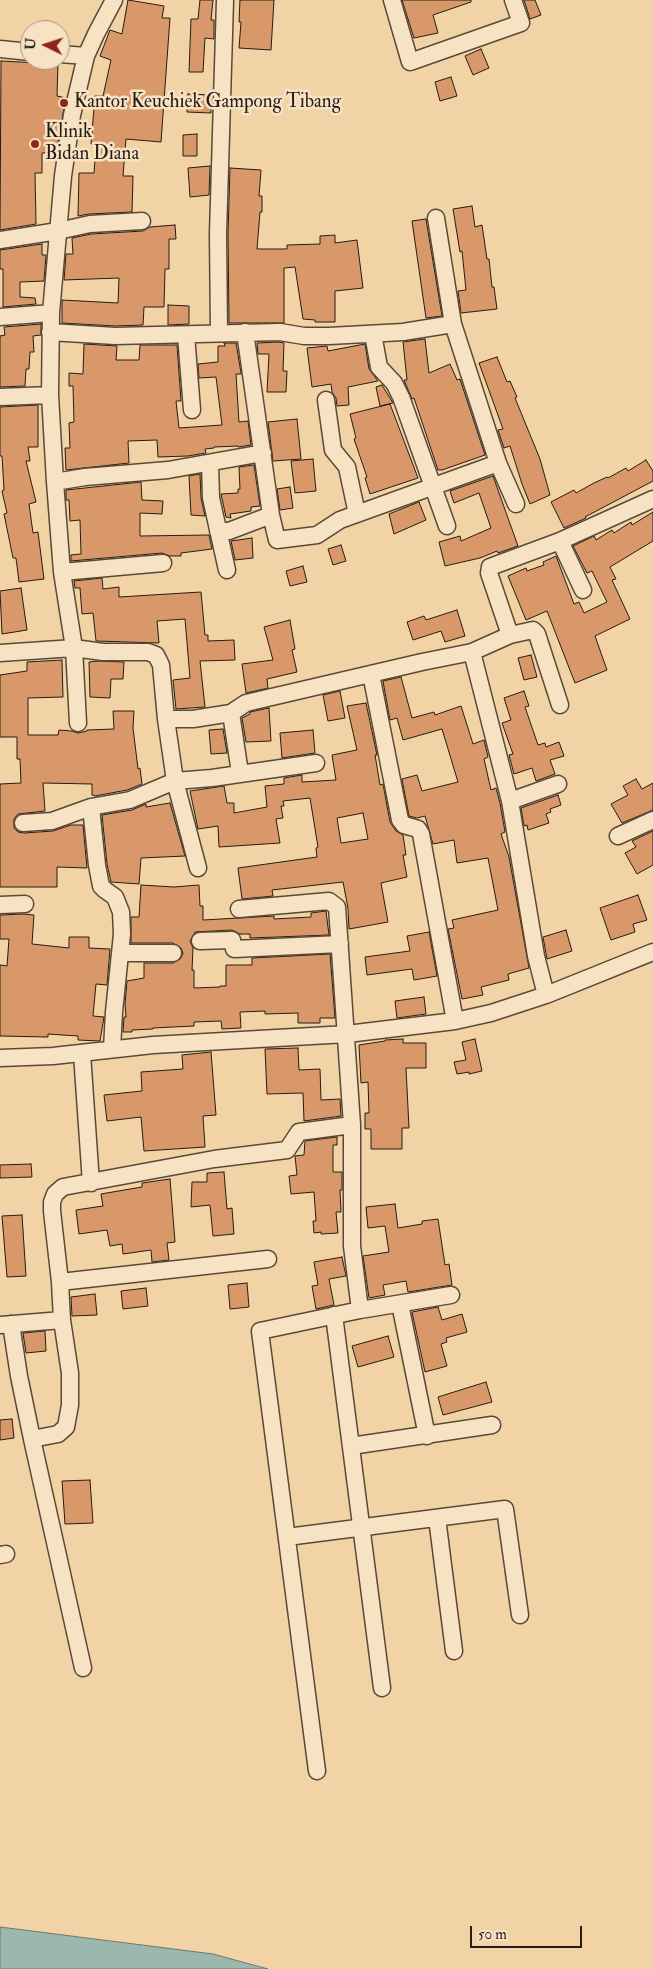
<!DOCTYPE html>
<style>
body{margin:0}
#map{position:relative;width:653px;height:1969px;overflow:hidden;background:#f2d3a5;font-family:"IM FELL Double Pica",serif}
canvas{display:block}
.north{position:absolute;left:20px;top:20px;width:50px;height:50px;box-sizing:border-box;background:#f7e2c4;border:1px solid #a3937e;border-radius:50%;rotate:274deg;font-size:14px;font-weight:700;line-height:20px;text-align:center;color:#251c15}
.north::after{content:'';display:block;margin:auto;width:18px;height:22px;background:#8f2418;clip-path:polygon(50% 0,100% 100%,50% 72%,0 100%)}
.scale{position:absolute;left:470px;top:1926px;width:112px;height:22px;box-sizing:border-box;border:2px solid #251c15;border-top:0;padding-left:6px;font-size:15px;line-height:18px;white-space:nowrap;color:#251c15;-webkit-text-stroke:4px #f7e2c4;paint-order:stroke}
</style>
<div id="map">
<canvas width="653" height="1969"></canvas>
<div class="north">U</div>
<div class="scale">50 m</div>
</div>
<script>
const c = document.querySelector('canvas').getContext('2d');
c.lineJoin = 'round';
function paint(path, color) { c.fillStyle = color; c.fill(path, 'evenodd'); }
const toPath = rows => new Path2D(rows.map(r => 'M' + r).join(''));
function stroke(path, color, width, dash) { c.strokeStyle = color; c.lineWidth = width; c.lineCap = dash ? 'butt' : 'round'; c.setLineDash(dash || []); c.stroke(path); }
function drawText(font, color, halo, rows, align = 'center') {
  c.font = font + ' "IM FELL Double Pica",serif'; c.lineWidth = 5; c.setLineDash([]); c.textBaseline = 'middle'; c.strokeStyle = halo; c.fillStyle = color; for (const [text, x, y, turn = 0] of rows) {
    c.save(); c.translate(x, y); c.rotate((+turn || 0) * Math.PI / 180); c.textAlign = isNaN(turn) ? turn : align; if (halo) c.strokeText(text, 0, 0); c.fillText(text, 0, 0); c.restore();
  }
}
const water = toPath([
 [0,1927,213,1954,268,1969,0,1969,0,1927]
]);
paint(water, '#9cb7ad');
stroke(water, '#6c7970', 1);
const building = toPath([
 [128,0,164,6,162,18,170,18,161,142,126,139,123,176,133,176,132,212,89,214,78,216,79,173,94,173,96,145,91,144,95,96,103,96,111,60,100,56,110,30,122,34,128,0],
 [200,0,213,0,211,20,214,20,214,39,205,38,203,72,189,72,191,19,198,19,200,0],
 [240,0,274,0,271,50,239,48,241,22,239,22,240,0],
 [402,0,471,0,471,2,433,15,438,33,414,38,402,0],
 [524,0,535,0,541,15,530,19,524,0],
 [481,49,489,68,473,75,465,56,481,49],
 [1,61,58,64,57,96,66,98,56,152,42,153,42,173,35,173,36,224,0,230,1,61],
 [451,77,457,96,440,101,435,82,451,77],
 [188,94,211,95,211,113,187,112,188,94],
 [197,134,197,156,183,156,183,135,197,134],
 [210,166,209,195,190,197,188,168,210,166],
 [230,168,261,170,259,196,262,196,262,212,260,212,257,249,287,249,287,245,320,244,320,236,335,235,335,243,357,240,363,288,335,291,335,322,315,322,315,320,303,319,295,267,284,268,284,323,229,323,228,234,230,168],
 [472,206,475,227,482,225,487,259,489,259,492,287,494,287,497,309,461,313,458,291,466,290,462,251,460,252,453,209,472,206],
 [426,219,442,316,426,318,412,221,426,219],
 [175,225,176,239,169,239,169,269,165,269,164,307,144,307,143,325,115,326,62,323,62,300,118,303,119,278,64,280,66,254,73,254,72,238,91,234,143,231,150,227,175,225],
 [42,244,42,255,46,255,44,281,20,282,20,297,35,298,36,304,3,307,3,269,0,269,0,250,42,244],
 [168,305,189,306,189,324,168,325,168,305],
 [41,324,41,335,33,336,34,352,30,352,29,369,26,369,25,386,0,387,0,336,5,335,4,327,41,324],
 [425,339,429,373,450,364,457,380,460,379,485,455,442,470,438,470,414,398,412,399,404,380,407,380,403,342,425,339],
 [279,342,284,343,283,371,287,371,286,392,267,392,269,354,258,354,257,343,279,342],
 [224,343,236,343,241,373,241,374,236,374,239,422,248,421,251,445,238,447,238,446,214,447,214,448,205,449,206,453,188,456,158,457,157,440,128,441,129,463,66,470,65,448,70,448,69,423,74,422,73,386,69,386,69,373,83,374,84,344,117,346,116,360,139,360,140,345,177,345,181,401,176,401,179,428,222,425,216,377,199,378,198,364,218,362,218,346,225,346,224,343],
 [365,344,369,369,378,381,348,387,349,405,337,406,336,398,332,392,331,384,312,387,307,348,327,346,328,351,365,344],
 [497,357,507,382,510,381,517,397,515,398,540,459,550,495,530,504,522,484,510,446,504,448,498,430,503,429,479,363,497,357],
 [382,385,393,403,380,406,376,387,382,385],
 [390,404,418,478,370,494,365,478,367,477,354,439,356,438,350,414,390,404],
 [38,405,38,447,28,447,30,461,26,461,36,502,29,504,33,533,38,532,44,579,19,582,16,558,13,558,4,514,7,513,2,491,4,490,2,456,0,456,0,407,38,405],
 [297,419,301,459,273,461,268,422,297,419],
 [313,459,316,491,295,493,291,461,313,459],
 [646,460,653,471,653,481,585,517,586,518,564,528,551,502,574,490,576,493,594,483,607,477,608,478,626,468,628,471,646,460],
 [254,465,260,506,251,507,251,511,230,514,231,518,226,517,221,494,238,493,238,489,240,489,239,467,254,465],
 [200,474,201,498,205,516,191,515,189,476,200,474],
 [493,476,518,546,498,553,497,551,480,558,445,566,439,542,460,536,461,541,491,528,479,493,454,503,450,491,493,476],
 [141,482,142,500,163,501,162,514,140,513,140,536,209,535,212,549,181,553,181,556,170,556,162,553,71,561,71,555,81,554,80,520,70,521,69,500,66,500,66,490,141,482],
 [290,487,293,508,280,510,277,489,290,487],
 [419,502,426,520,394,534,389,514,419,502],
 [653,512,653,541,610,567,616,579,612,580,630,619,595,636,607,670,575,683,547,611,526,620,508,576,526,568,527,571,544,565,543,562,556,556,574,604,579,602,584,613,607,602,592,571,587,573,573,546,594,536,596,540,612,530,614,533,631,522,632,525,653,512],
 [252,538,253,558,235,560,231,541,252,538],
 [341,545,346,561,333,565,328,549,341,545],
 [303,566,307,582,290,586,286,571,303,566],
 [102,578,103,589,119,587,119,597,201,592,205,635,208,635,208,641,234,640,235,660,200,661,205,707,176,709,173,680,190,678,185,619,157,621,159,643,96,641,93,613,82,614,80,588,75,588,74,581,102,578],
 [21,588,27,630,2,634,0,591,21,588],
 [457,610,465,636,445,642,441,631,413,640,407,622,424,616,426,620,457,610],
 [290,620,295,649,292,650,297,672,267,679,268,688,246,693,242,664,273,660,264,627,290,620],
 [531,655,537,677,524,680,518,658,531,655],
 [62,660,63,697,28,698,28,735,58,735,59,730,72,731,78,733,87,731,87,730,114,729,113,711,134,711,133,728,138,769,140,768,142,784,127,790,95,796,92,795,92,784,43,783,45,811,18,814,14,819,14,828,18,832,24,833,53,831,71,825,83,825,87,868,57,867,57,887,0,887,0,784,21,783,20,759,17,759,17,737,0,737,0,675,27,671,27,662,62,660],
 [98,661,124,662,123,679,111,679,110,698,90,697,89,662,98,661],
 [401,677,412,718,434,712,435,715,461,706,473,744,484,740,488,757,484,759,491,790,496,788,500,803,505,832,501,834,509,857,529,968,508,974,509,980,481,987,483,995,462,999,448,929,454,928,452,920,498,910,488,858,457,863,454,840,433,844,425,816,417,818,409,816,402,779,417,775,422,791,458,782,442,729,403,740,397,718,390,720,383,681,401,677],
 [340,691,345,718,328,721,323,695,340,691],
 [524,691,529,706,525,707,538,745,545,743,546,747,559,742,564,756,550,760,555,774,536,781,532,768,514,774,509,755,513,754,502,723,511,720,504,698,524,691],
 [366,703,377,755,375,755,380,785,383,784,390,822,396,831,403,835,406,855,403,855,407,877,381,883,388,922,349,929,348,908,343,882,272,890,273,896,242,899,238,868,317,857,316,848,318,847,310,798,283,801,284,806,281,806,283,818,276,819,280,843,219,847,218,826,198,829,190,791,224,786,227,803,234,803,234,813,267,807,265,786,284,784,284,778,302,775,302,782,336,780,332,755,357,750,347,706,366,703],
 [363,813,368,839,341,843,337,818,363,813],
 [269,708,271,741,246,742,242,718,250,714,250,712,269,708],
 [223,729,227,753,211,754,209,730,223,729],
 [313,730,315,753,282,758,280,733,313,730],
 [636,779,642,789,653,783,653,810,622,823,611,804,628,795,623,786,636,779],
 [558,795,561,805,550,809,551,812,546,814,549,823,528,830,527,825,524,826,521,808,558,795],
 [170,803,185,856,141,858,139,884,111,882,107,864,102,815,132,810,146,804,146,807,170,803],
 [653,831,653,865,637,874,625,853,636,847,632,841,653,831],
 [141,885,174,887,199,885,200,906,203,906,203,920,274,916,274,919,311,917,311,913,326,911,329,935,250,938,250,934,240,934,232,930,195,932,190,941,193,948,192,970,194,970,194,988,220,987,220,986,226,986,226,965,252,965,252,958,330,954,335,1018,320,1018,320,1023,298,1023,298,1013,265,1014,265,1011,240,1012,241,1028,222,1029,221,1021,194,1022,194,1026,153,1028,153,1029,132,1030,132,1032,123,1032,124,1017,126,1017,125,1004,127,981,144,978,144,963,173,963,181,958,183,953,181,948,173,943,131,943,131,917,139,917,141,885],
 [638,895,647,920,633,924,635,932,611,940,600,908,638,895],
 [24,914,34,915,32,944,69,948,69,937,89,937,89,948,110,949,107,985,96,984,93,1016,104,1017,100,1041,78,1040,78,1036,48,1034,48,1037,0,1036,0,965,7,966,9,939,0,939,0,915,24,914],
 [566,930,572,951,547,959,543,937,566,930],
 [429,932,437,976,414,980,412,969,367,975,365,957,410,951,407,936,429,932],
 [424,997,426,1014,397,1018,395,1001,424,997],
 [403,1039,403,1043,426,1043,426,1068,406,1068,409,1128,402,1128,402,1149,371,1149,371,1129,365,1129,365,1113,369,1113,368,1082,361,1083,359,1045,385,1041,385,1040,403,1039],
 [475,1039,482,1071,469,1074,469,1072,457,1074,454,1062,466,1060,462,1042,475,1039],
 [298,1048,299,1070,320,1069,321,1100,340,1099,341,1116,304,1121,303,1093,267,1094,265,1049,298,1048],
 [211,1052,216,1115,203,1116,205,1147,144,1151,141,1117,107,1121,104,1095,142,1091,141,1072,183,1069,182,1055,211,1052],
 [337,1137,337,1145,333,1145,333,1172,342,1172,342,1190,340,1190,341,1212,336,1212,338,1233,321,1234,321,1232,314,1233,313,1221,316,1221,314,1192,291,1194,289,1176,297,1175,295,1156,304,1155,305,1141,337,1137],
 [31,1164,32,1177,0,1178,0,1165,31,1164],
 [224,1172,227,1209,232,1208,234,1234,213,1236,210,1205,191,1207,192,1182,207,1182,207,1173,224,1172],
 [170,1179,175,1242,167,1243,169,1260,152,1262,151,1250,123,1254,122,1244,110,1246,107,1230,79,1234,76,1210,103,1206,101,1194,142,1187,142,1183,170,1179],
 [395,1204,398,1228,422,1224,422,1221,438,1219,445,1265,449,1264,452,1285,408,1292,406,1281,383,1285,385,1295,369,1298,363,1256,389,1252,385,1226,368,1228,366,1207,395,1204],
 [22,1215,26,1276,7,1277,2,1216,22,1215],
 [342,1257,346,1276,329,1279,334,1305,316,1309,312,1286,318,1285,314,1262,342,1257],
 [247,1283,249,1307,230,1309,228,1285,247,1283],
 [146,1288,148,1306,123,1309,121,1291,146,1288],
 [95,1294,97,1315,72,1316,71,1297,95,1294],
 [438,1307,442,1320,462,1314,467,1332,446,1338,447,1342,441,1344,447,1366,425,1372,412,1312,438,1307],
 [45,1331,46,1351,26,1353,23,1333,45,1331],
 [388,1336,394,1357,358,1367,352,1346,388,1336],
 [486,1382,492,1402,443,1415,438,1397,486,1382],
 [12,1419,14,1438,0,1440,0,1420,12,1419],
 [90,1480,93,1523,65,1524,62,1481,90,1480]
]);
paint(building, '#d8986a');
stroke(building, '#251c15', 1);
const minor = toPath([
 [392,0,410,62,521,23,513,0],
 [0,49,30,52],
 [60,54,86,56],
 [0,240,58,231,90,224,142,221],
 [0,317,51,313],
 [50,332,115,336,280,332,304,336,329,336,403,332,453,324],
 [245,332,271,515,277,540,317,535,340,520,498,463,453,324,436,218],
 [219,333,218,234,225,0],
 [373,334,379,367,394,383,401,397,447,526],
 [186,335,192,410],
 [0,397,50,395],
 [326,400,333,450,347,467,357,514],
 [210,463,211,498,227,570],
 [498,463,516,504],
 [55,482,85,477,168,470,263,453],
 [218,531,229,531,271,515],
 [560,541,583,590],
 [62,572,163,563],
 [510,635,489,573,490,567,560,541,653,499],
 [472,652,510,801,536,956,546,995],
 [0,653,74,648,103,652,148,652,156,655,161,665,166,719,175,781,198,868],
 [371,674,400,820,404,825,418,829,421,834,455,1021],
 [231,713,240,773],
 [166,719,193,719,231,713,246,703,422,662,472,652,510,635,533,630,537,634,560,705],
 [78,723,74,648,62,572,55,482,50,395,51,313,63,176,72,115,86,56,96,34,114,0],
 [510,801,558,784],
 [91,807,97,865,101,886,105,890,115,897,121,912,122,934,114,1012,112,1049],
 [23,823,52,821,91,807,130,800,175,781,212,778,316,763],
 [618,836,653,820],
 [0,905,25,904],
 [239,909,329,901,337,907,352,1125,352,1246,360,1310,451,1295],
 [200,941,232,940,234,949,340,944],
 [121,953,173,953],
 [82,1054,91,1183],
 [0,1058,53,1056,153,1045,347,1034,455,1021,491,1013,546,995,653,952],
 [60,1282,268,1259],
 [400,1304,427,1436],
 [334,1315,382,1688],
 [62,1320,70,1373,70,1405,66,1427,58,1434,32,1439,83,1668],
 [11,1324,19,1376,32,1439],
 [0,1325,62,1320,60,1282,52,1211,52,1202,55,1194,63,1187,214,1159,287,1150,299,1132,352,1125],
 [351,1446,492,1425],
 [437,1518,454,1651],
 [287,1537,505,1509,520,1615],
 [0,1555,6,1554],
 [317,1771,260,1331,360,1310]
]);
stroke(minor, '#584a39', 19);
stroke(minor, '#f7e2c4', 16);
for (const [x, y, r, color] of [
 [64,103,5,"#8f2418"],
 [35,144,5,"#8f2418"]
]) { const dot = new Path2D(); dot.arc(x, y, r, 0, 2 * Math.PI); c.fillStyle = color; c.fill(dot); stroke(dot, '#f7e2c4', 2); }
drawText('19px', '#251c15', '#f7e2c4', [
 ["Kantor Keuchiek Gampong Tibang",74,103],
 ["Klinik",45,133],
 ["Bidan Diana",45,155]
], 'left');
</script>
